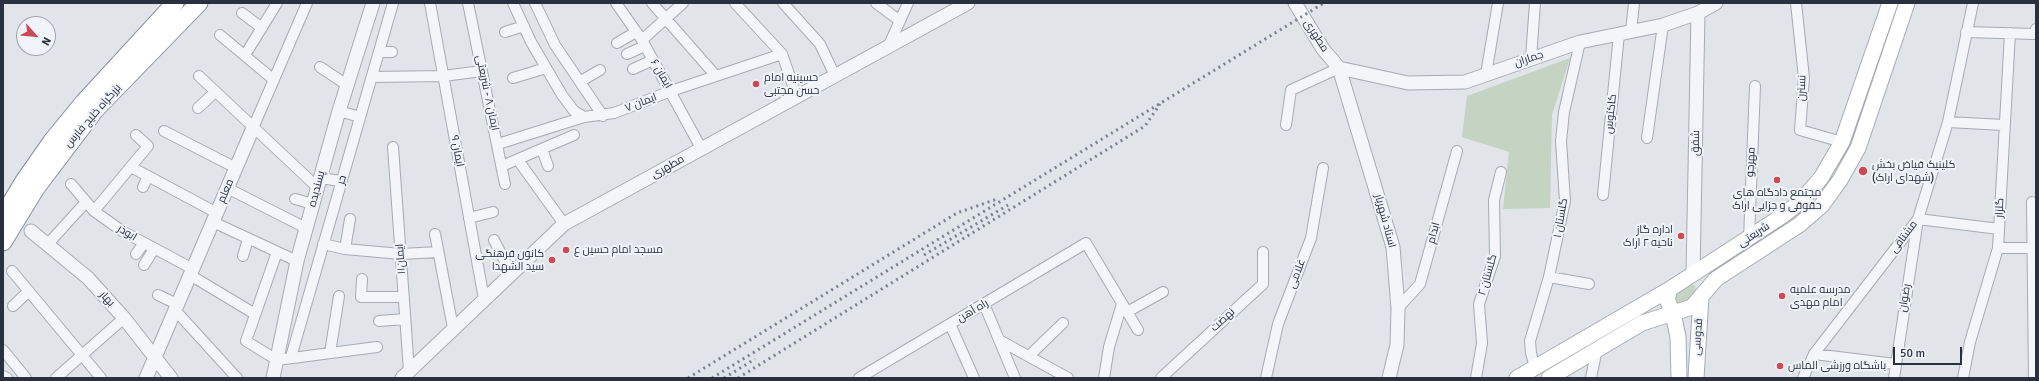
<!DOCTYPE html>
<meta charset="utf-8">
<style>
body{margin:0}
#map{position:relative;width:2039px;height:381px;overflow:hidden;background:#e1e4e9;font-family:Signika,sans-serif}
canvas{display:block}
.frame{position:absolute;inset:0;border:4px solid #293141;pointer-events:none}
.north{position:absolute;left:16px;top:16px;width:40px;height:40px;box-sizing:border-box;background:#f0f3f7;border:1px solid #a0a5ae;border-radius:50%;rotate:117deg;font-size:11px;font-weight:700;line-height:16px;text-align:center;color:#293141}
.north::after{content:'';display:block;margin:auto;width:14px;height:18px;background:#cc4855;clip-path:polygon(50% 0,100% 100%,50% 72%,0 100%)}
.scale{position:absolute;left:1893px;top:347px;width:69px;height:18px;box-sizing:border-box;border:2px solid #293141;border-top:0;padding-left:5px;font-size:12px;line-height:14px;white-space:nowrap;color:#293141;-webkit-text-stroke:3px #f0f3f7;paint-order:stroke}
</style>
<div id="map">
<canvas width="2039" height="381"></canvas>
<div class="frame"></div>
<div class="north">N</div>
<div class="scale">50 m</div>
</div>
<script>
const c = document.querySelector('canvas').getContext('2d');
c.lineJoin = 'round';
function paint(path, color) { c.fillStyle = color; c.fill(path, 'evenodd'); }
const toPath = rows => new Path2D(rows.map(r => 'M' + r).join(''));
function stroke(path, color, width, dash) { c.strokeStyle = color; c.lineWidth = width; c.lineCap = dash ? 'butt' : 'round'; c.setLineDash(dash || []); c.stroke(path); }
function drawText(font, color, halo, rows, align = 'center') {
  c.font = font + ' Signika,Cairo,sans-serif'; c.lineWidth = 4; c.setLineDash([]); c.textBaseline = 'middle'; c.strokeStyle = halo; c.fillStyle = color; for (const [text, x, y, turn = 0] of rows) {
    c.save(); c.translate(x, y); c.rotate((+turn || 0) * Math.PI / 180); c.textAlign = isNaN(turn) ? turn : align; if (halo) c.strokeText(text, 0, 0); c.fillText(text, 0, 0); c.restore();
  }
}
paint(toPath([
 [1570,58,1552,115,1550,208,1503,209,1509,152,1462,137,1467,96],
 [1688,283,1695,286,1696,292,1687,302,1677,303,1675,302,1675,291]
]), '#c5d3c2');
const minor = toPath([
 [430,3,484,299],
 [468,3,505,184],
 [513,3,531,42,562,95,574,111,584,117],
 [535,3,555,45,603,116],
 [616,3,642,40,701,148],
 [652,3,716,76],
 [735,3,782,54,797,97],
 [783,3,820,44,835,76],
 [876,3,900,21],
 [1796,3,1804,78,1800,130,1842,142],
 [242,13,262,28],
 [1631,31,1634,3],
 [505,32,524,26],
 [1966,32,2035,34,2036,29],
 [220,35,274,80],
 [642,40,683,3],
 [617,43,636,32],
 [888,47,908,3],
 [379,52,392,52],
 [627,54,645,46],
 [245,55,277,3],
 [1531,58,1535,3],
 [320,67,347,85],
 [633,69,653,60],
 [1486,74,1498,3],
 [199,76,317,187],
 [372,77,443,76,482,71],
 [513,78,546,68],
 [581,81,600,70],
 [198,108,215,92],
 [339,111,360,117],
 [1948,122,2004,125],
 [1286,125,1291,90,1339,68],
 [253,128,307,3],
 [164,131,236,168],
 [1647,138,1663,25],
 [498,144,584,117,614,113,671,91,782,54],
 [393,147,409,371],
 [542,149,548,166],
 [518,160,564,224],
 [502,166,574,135],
 [131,167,217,213],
 [320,178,341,181],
 [71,184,94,211,122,231,193,269],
 [143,187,148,176],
 [227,188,306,228],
 [1603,195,1619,34],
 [295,199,313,204],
 [2032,202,2034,378],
 [94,211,148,146,136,135],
 [469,218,493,212],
 [213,222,297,261],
 [435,234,453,328],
 [1749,239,1755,86],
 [494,240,511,273],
 [323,244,345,249,401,254,438,252],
 [47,245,86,202],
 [1998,248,2033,248],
 [345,249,350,219],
 [277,252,246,341,277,360,377,347],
 [136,254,144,243],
 [243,256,248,239],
 [144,265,154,249],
 [12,271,101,378],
 [190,275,255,314],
 [1549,277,1589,284],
 [362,279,361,297,404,297],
 [158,295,177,304],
 [984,304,1015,378],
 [13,306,29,291],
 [1398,308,1420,284,1457,151],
 [175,310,237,378],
 [1127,312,1163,292],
 [379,321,405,319],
 [950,324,974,378],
 [999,340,1068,378],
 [3,350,26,378],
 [330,353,339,296],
 [1814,354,1895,364],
 [1029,356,1063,323],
 [291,357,393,3],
 [1535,367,1531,353,1530,341,1549,277,1565,201,1561,141,1564,112,1580,42],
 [3,376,7,378],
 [56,378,124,318],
 [859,378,1086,243,1138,330],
 [1104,378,1109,347,1122,304],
 [1161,378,1263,284,1263,252],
 [1266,378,1278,324,1311,238,1323,168],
 [1476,378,1482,343,1479,304,1495,256,1494,200,1501,172],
 [1591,378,1597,349],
 [1803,378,1814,354,1918,219,1948,122,1973,3],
 [1894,378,1918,219,1999,229],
 [1963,378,1970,342,1998,248,2010,33]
]);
const tertiary = toPath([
 [1295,3,1323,49,1339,68,1393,247,1398,308,1397,345,1389,378],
 [1339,68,1408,83,1465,82,1580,42,1663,25,1698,13,1716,3],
 [31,231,88,278,124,318,171,378],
 [1693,273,1698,13],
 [146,378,253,128],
 [273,378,297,261,339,111,373,3],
 [402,378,564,224,968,3]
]);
const secondary = toPath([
 [1670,289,1667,299,1673,313,1678,337,1679,378],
 [1517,378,1670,289,1782,216,1800,202,1821,178,1842,142,1890,3],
 [1549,378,1642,323,1692,307,1716,279,1799,225,1822,205,1840,180,1858,148,1907,3],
 [1696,378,1701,297]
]);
const trunk = toPath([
 [3,216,24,181,52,141,84,102,175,3],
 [3,242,36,188,95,110,199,3]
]);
stroke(minor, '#a6abb3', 12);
stroke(tertiary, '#a6abb3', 15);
stroke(secondary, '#a6abb3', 17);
stroke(trunk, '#8890a0', 19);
stroke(minor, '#f3f5f8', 10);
stroke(tertiary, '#f3f5f8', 13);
stroke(secondary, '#fff', 15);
stroke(trunk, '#fff', 17);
stroke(toPath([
 [924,255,1008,205],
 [688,378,957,213,997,199],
 [712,378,1324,3],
 [724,378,755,359],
 [738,378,1145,126,1160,104]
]), '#7a8293', 3, [2, 4]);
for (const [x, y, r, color] of [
 [756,84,4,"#cc4855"],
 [1863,171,5,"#cc4855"],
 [1777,180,4,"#cc4855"],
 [1681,236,4,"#cc4855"],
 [566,250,4,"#cc4855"],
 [552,260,4,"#cc4855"],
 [1782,296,4,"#cc4855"],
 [1780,366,4,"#cc4855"]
]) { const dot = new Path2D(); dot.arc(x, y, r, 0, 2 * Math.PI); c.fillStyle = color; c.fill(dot); stroke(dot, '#f0f3f7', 1.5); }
drawText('11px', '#293141', '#f0f3f7', [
 ["مطهری",1316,36,57],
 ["جماران",1529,59,-18],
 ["ایمان ۶",661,74,60],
 ["نسترن",1802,88,-88],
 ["ایمان ۸ - شریعتی",487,93,78],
 ["ایمان ۷",641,103,-21],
 ["کاکتوس",1611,114,-84],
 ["بزرگراه خلیج فارس",93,116,-49],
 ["شفق",1696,143,-89],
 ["ایمان ۹",457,151,80],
 ["مهرجو",1751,162,-87],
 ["مطهری",668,167,-29],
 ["حر",342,180,-74],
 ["پسندیده",317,189,-75],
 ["معلم",226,191,-67],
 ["گلزار",2000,208,-87],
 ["گلستان ۱",1561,218,-80],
 ["استاد شهریار",1385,221,75],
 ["ابوذر",127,233,31],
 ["ابدام",1434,233,-75],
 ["شریعتی",1754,235,-33],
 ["مشتاقی",1904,237,-53],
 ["ایمان۱۱",401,259,-94],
 ["غلامی",1297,274,-69],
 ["گلستان ۲",1488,275,-74],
 ["رضوان",1905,298,-81],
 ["بهار",107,299,47],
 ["راه آهن",973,311,-31],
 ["نهضت",1223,320,-43],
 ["قدوسی",1698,337,-86]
]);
drawText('11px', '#293141', '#f0f3f7', [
 ["حسینیه امام",764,78],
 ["حسن مجتبی",764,91],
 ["کلینیک فیاض بخش",1872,165],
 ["(شهدای اراک)",1872,178],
 ["مجتمع دادگاه های",1777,193,"center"],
 ["حقوقی و جزایی اراک",1777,206,"center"],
 ["اداره گاز",1673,230,"right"],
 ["ناحیه ۲ اراک",1673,243,"right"],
 ["مسجد امام حسین ع",574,250],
 ["کانون فرهنگی",544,254,"right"],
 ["سید الشهدا",544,267,"right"],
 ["مدرسه علمیه",1790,290],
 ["امام مهدی",1790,303],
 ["باشگاه ورزشی الماس",1788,366]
], 'left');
</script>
